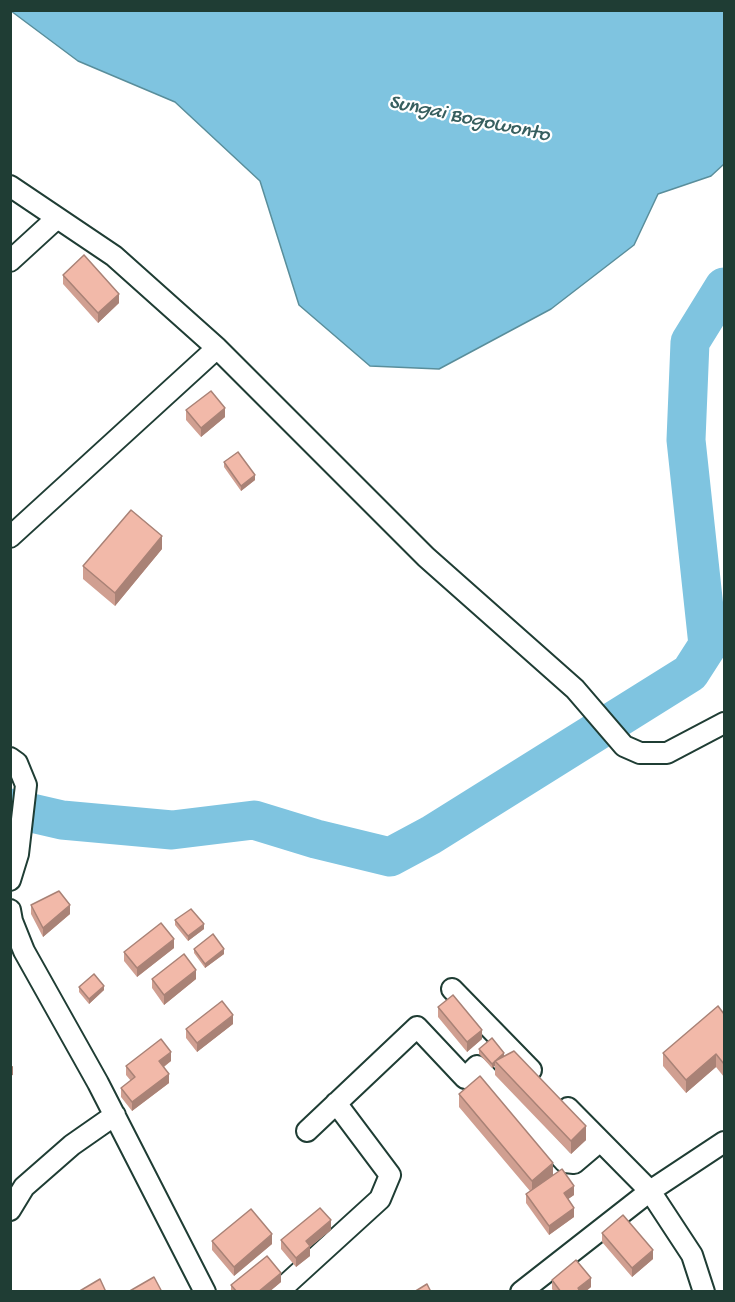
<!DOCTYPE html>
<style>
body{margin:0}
#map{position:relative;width:735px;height:1302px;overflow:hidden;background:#fff;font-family:"Gochi Hand",sans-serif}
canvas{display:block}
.frame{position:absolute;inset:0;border:12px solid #1f3d34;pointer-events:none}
</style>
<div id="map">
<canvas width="735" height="1302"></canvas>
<div class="frame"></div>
</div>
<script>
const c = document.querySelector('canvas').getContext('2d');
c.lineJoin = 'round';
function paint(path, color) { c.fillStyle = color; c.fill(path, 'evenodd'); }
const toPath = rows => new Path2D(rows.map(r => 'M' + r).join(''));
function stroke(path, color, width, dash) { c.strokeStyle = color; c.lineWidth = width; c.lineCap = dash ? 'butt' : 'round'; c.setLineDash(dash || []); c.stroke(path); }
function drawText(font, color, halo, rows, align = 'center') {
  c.font = font + ' "Gochi Hand",sans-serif'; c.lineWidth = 4.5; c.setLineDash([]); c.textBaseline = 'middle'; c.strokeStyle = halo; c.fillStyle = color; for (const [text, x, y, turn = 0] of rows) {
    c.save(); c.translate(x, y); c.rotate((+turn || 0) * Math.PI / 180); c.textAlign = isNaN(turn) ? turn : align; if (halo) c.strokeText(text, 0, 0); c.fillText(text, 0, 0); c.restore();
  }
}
const water = toPath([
 [11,11,724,11,724,164,711,176,658,194,634,245,551,309,439,369,370,366,299,305,260,181,175,102,78,61,11,11]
]);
paint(water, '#7fc4e0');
stroke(water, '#598e9b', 1.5);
stroke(toPath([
 [10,808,62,820,172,830,254,820,316,839,390,857,431,835,690,673,708,645,686,440,690,342,724,287]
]), '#7fc4e0', 39);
const minor = toPath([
 [10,186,114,256,217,348,426,557,575,689,624,746,640,753,667,753,724,723],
 [10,261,57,218],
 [10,537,217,348],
 [10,758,17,763,26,785,18,854,10,880],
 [10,910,12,921,24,951,98,1083,205,1292],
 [452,989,531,1070],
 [568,1108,650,1191,692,1255,704,1292],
 [307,1131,417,1027,465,1078,477,1066,565,1162,574,1163,600,1141],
 [10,1210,24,1187,72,1145,115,1115],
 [278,1292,380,1199,390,1175,336,1103],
 [521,1292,650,1191,724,1142]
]);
stroke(minor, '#1f3d34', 24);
stroke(minor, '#fff', 20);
paint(toPath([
 [63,275,119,303,98,323,63,284],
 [186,410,225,417,201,437,186,420],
 [224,462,255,480,241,491,224,467],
 [162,549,115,606,83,579,83,566],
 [31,905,70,914,43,937,31,914],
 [175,920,204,929,188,941,175,925],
 [174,948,137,977,124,961,124,952],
 [194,949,224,954,205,968,194,953],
 [152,979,196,979,164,1005,152,988],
 [79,987,104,990,89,1004,79,992],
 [438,1007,482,1039,467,1052,438,1017],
 [724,1014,724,1077,716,1067,686,1093,663,1066,663,1053],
 [233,1024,197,1052,186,1038,186,1029],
 [479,1049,504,1056,586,1140,571,1154,495,1075,495,1066,492,1068,479,1054],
 [171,1061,164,1067,169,1083,132,1111,121,1097,121,1088,131,1081,126,1075,126,1066],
 [459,1094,553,1175,574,1195,568,1199,574,1217,549,1235,526,1203,526,1194,530,1191,459,1107],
 [331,1230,310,1247,310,1256,296,1267,281,1249,281,1240],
 [602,1233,653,1259,632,1277,602,1242],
 [212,1241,272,1244,234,1276,212,1250],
 [552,1280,591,1287,585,1292,554,1292,552,1289],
 [281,1282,269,1292,231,1292,231,1285]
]), '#d09f91');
paint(toPath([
 [119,294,119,303,98,323,98,313],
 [225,408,225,417,201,437,201,428],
 [255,475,255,480,241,491,241,486],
 [162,536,162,549,115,606,115,593],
 [70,905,70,914,43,937,43,928],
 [204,924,204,929,188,941,188,936],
 [174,939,174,948,137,977,137,968],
 [224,949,224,954,205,968,205,964],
 [196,970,196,979,164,1005,164,995],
 [104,986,104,990,89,1004,89,999],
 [233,1015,233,1024,197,1052,197,1043],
 [482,1030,482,1039,467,1052,467,1042],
 [171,1052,171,1061,159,1070,159,1061],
 [504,1053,504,1058,495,1061,495,1066,492,1068,492,1064],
 [716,1054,716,1067,686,1093,686,1080],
 [13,1066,13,1075,10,1076,10,1067],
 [169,1074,169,1083,132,1111,132,1102],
 [586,1126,586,1140,571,1154,571,1141],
 [553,1163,553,1177,532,1194,532,1181],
 [574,1186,574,1195,564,1202,564,1193],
 [574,1208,574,1217,549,1235,549,1226],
 [331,1220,331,1230,310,1247,310,1256,296,1267,296,1258,306,1241],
 [272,1234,272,1244,234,1276,234,1267],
 [653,1250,653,1259,632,1277,632,1268],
 [281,1273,281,1282,269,1292,258,1292],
 [591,1278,591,1287,585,1292,578,1292,578,1288]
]), '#a98276');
const building = toPath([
 [84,255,119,294,98,313,63,275,84,255],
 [211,391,225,408,201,428,186,410,211,391],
 [238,452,255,475,241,486,224,462,238,452],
 [131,510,162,536,115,593,83,566,131,510],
 [59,891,70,905,43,928,31,905,59,891],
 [191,909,204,924,188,936,175,920,191,909],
 [161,923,174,939,137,968,124,952,161,923],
 [213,934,224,949,205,964,194,949,213,934],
 [184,954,196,970,164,995,152,979,184,954],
 [94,974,104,986,89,999,79,987,94,974],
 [453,995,482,1030,467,1042,438,1007,453,995],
 [222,1001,233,1015,197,1043,186,1029,222,1001],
 [718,1006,724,1014,724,1064,716,1054,686,1080,663,1053,718,1006],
 [492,1038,504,1053,492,1064,479,1049,492,1038],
 [161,1039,171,1052,159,1061,169,1074,132,1102,121,1088,135,1077,126,1066,161,1039],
 [514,1051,586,1126,571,1141,495,1061,514,1051],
 [480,1076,553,1163,532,1181,459,1094,480,1076],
 [562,1169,574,1186,564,1193,574,1208,549,1226,526,1194,562,1169],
 [320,1208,331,1220,306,1241,310,1246,296,1258,281,1240,320,1208],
 [251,1209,272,1234,234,1267,212,1241,251,1209],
 [623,1215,653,1250,632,1268,602,1233,623,1215],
 [267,1256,281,1273,258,1292,237,1292,231,1285,267,1256],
 [576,1260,591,1278,578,1288,580,1292,561,1292,552,1280,576,1260],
 [154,1277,162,1292,128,1292,154,1277],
 [100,1279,106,1292,78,1292,100,1279],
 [427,1284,431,1292,414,1292,427,1284]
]);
paint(building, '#f2b9a9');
stroke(building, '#a98276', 1.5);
drawText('italic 21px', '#375f5f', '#fff', [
 ["Sungai Bogowonto",469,120,12]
]);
</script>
